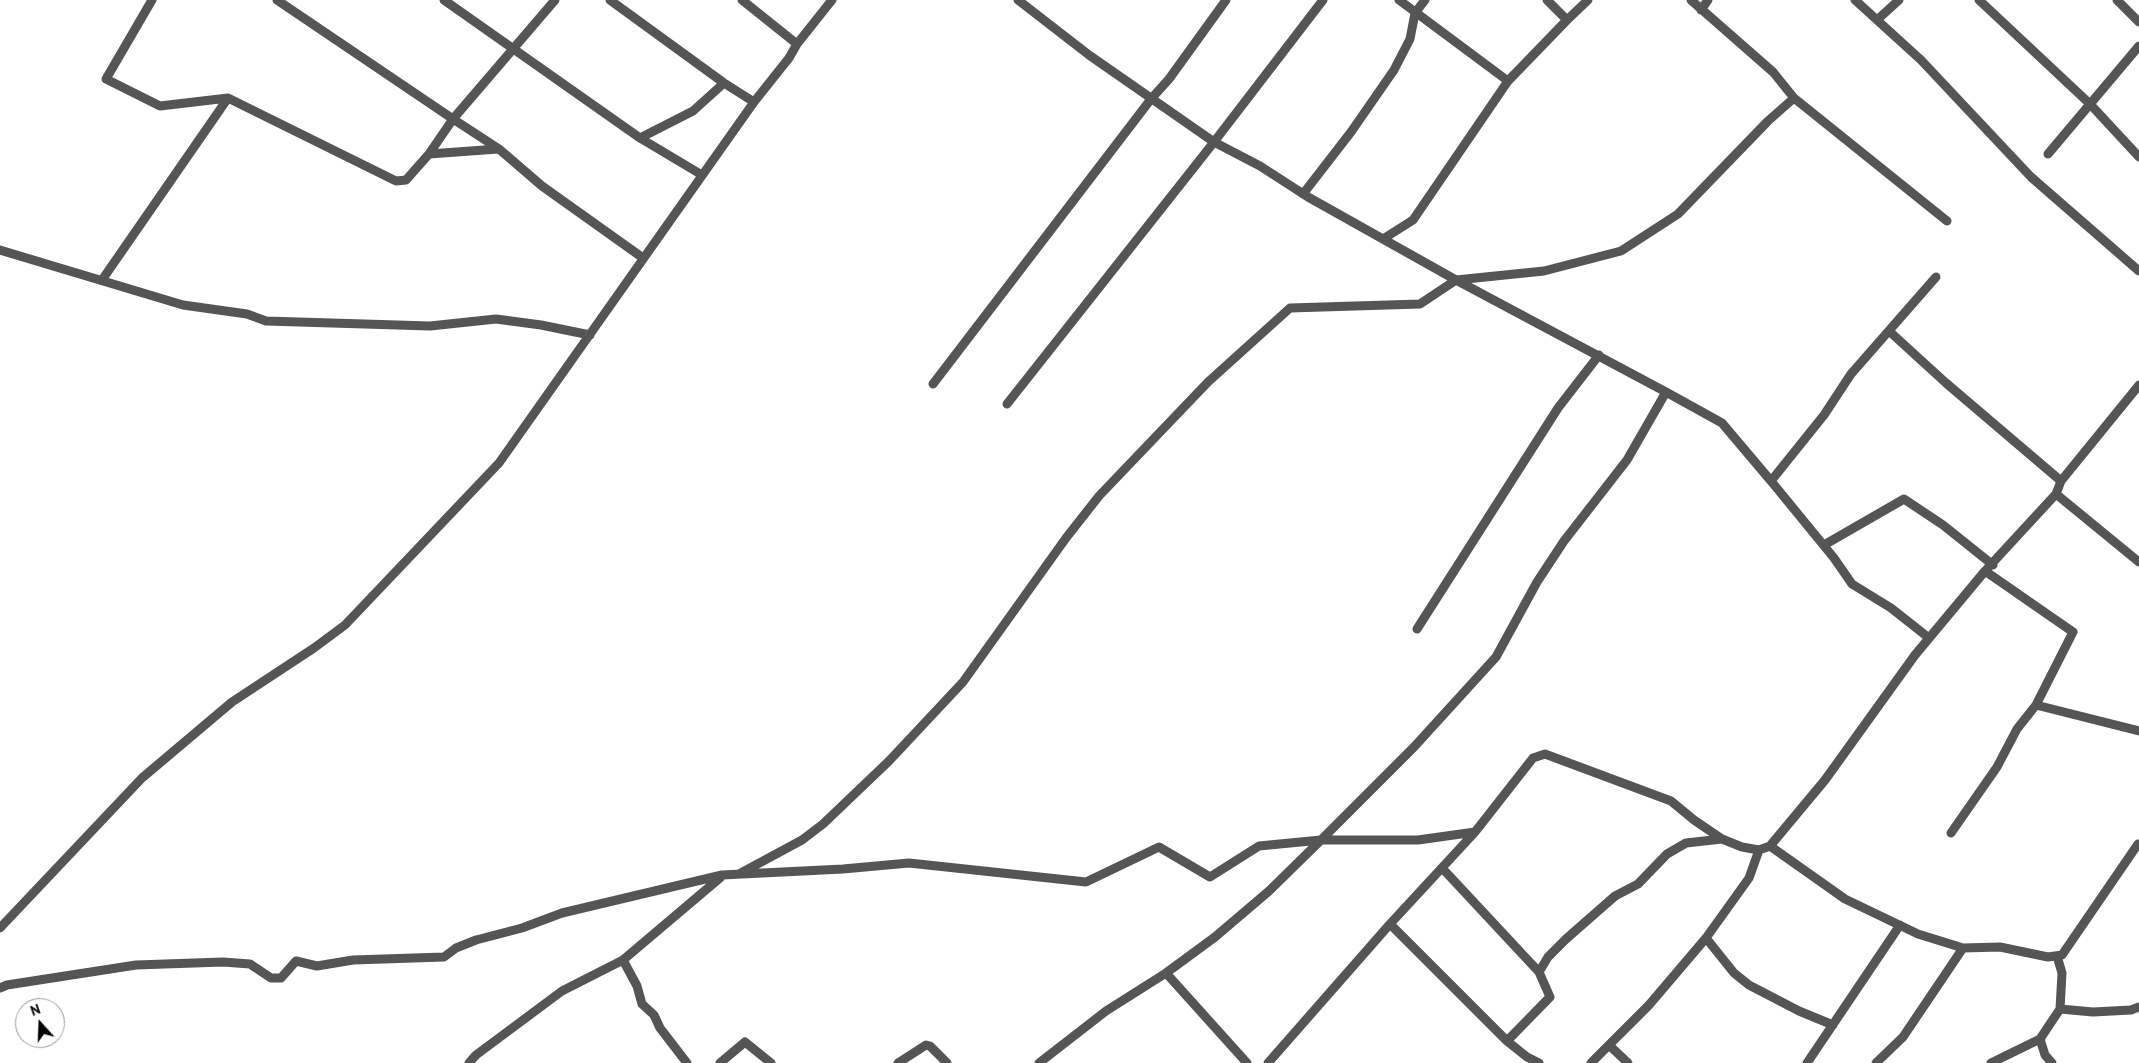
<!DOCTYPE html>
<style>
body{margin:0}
#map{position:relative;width:2139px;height:1063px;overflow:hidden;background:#fff;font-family:"PT Sans",sans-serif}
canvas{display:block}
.north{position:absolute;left:15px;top:998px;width:50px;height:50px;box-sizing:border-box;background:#fff;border:1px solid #999;border-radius:50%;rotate:340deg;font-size:14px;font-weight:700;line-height:20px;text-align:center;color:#000}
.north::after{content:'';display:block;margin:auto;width:18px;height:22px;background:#000;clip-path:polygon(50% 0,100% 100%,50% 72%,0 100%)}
</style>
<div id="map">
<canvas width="2139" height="1063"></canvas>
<div class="north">N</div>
</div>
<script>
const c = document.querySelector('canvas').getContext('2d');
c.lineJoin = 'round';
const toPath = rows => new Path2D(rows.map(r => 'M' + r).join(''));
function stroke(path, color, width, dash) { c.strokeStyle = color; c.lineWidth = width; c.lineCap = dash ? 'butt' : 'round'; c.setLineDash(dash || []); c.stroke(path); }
stroke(toPath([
 [152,0,106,79,160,106,228,98,396,181,406,180,429,154,453,119,499,149,542,186,643,258],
 [277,0,453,119,555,0],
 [444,0,640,138,693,111,724,83],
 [610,0,724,83,754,102],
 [742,0,797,44],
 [1018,0,1089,55,1214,142,1260,166,1308,197,1456,280,1666,392],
 [1399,0,1508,81],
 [1547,0,1567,20,1588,0],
 [1691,0,1773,72,1794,98,1947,221],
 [1855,0,1921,60,2031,177,2139,271],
 [1979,0,2090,104,2139,157],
 [2117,0,2139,22],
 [1701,10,1708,0],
 [1877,20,1899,0],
 [640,138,702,175],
 [429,154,498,149],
 [2048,154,2139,46],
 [1303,194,1351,132,1394,70,1410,39,1415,13,1425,0],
 [1383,239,1413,220,1508,81,1567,20],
 [0,250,183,305,247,314,266,321,430,326,496,319,541,325,590,335],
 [102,280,228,98],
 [1889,331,1946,383,2061,481],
 [933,384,1151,99,1169,79,1226,0],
 [1007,404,1214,142,1323,0],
 [1771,481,1834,558,1852,584,1891,608,1929,638],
 [2056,494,2139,562],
 [1824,545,1904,499,1943,525,1993,565],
 [1417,629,1558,408,1599,355],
 [2036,705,2139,731],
 [1951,833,1997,767,2017,729,2036,705,2073,632,1985,571],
 [1770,846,1845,899,1918,934,1963,948,2000,947,2048,957,2062,955,2138,844,2139,845],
 [1443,869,1539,972],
 [739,874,802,840,823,824,889,761,963,682,1066,538,1099,496,1208,382,1290,308,1420,304,1456,280,1544,271,1621,251,1678,214,1768,121,1794,98],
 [1390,924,1507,1041,1527,1057,1539,1063],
 [0,928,142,778,232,702,314,648,345,625,499,463,754,102,789,58,797,44,832,0],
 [1706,938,1734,973,1749,985,1799,1011,1833,1025],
 [623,960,637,986,642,1004,654,1015,660,1028,687,1063],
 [1166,973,1247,1063],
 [0,988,7,985,136,965,223,962,250,964,271,978,281,978,296,961,317,966,353,960,444,957,456,948,476,940,522,928,562,913,722,875,843,869,909,863,1086,882,1159,847,1210,877,1259,846,1321,840,1418,840,1475,832,1533,758,1545,754,1671,801,1694,820,1722,839,1742,847,1759,850,1770,846,1825,780,1915,655,1985,571,2056,494,2061,481,2139,385],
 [2060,1009,2093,1012,2131,1010,2139,1007],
 [2040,1039,2045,1055,2052,1063],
 [1507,1041,1550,997,1539,972,1548,957,1566,939,1615,896,1638,884,1667,854,1686,843,1722,839],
 [1609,1045,1628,1063],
 [469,1063,476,1055,562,991,623,960,721,877],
 [720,1063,745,1042,771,1063],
 [898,1063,926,1045,930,1046,947,1063],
 [1039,1063,1106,1011,1166,973,1215,937,1269,891,1321,840,1414,747,1496,657,1537,582,1564,541,1627,460,1666,392,1722,423,1771,481,1824,415,1851,374,1936,277],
 [1268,1063,1390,924,1475,832],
 [1591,1063,1649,1005,1706,938,1749,878,1759,850],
 [1807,1063,1900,925],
 [1876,1063,1903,1037,1963,948],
 [1991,1063,2040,1039,2060,1009,2062,973,2057,956]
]), '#555', 9);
</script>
